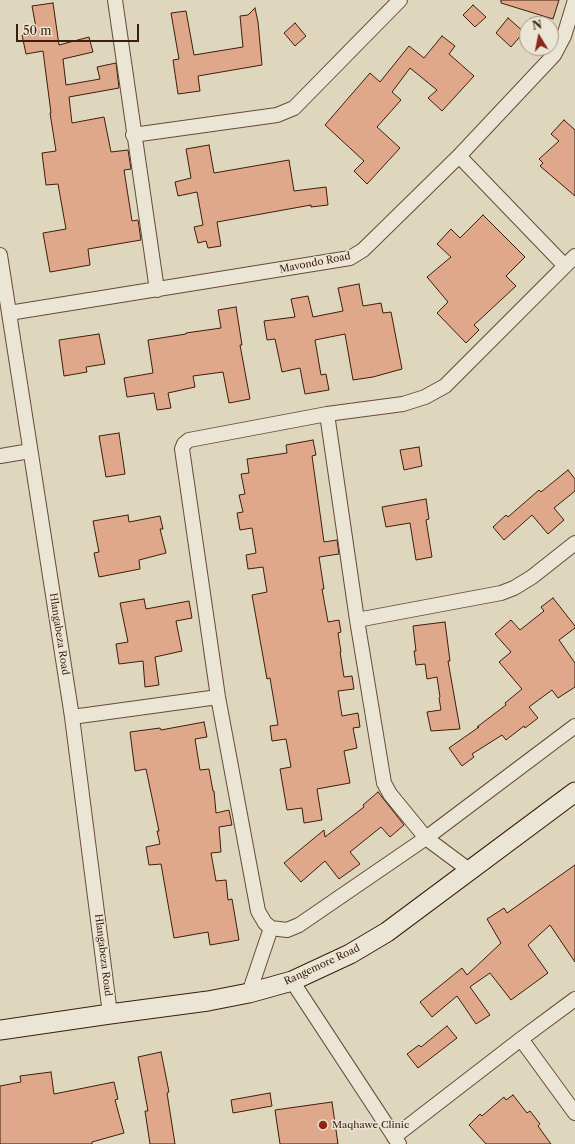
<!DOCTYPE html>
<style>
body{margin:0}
#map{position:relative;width:575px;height:1144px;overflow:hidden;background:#dfd7bd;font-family:"Libre Caslon Text",serif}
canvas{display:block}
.north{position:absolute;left:519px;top:16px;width:40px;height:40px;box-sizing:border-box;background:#eae5d4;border:1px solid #a59584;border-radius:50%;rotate:350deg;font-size:11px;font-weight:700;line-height:16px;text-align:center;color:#3d1d0b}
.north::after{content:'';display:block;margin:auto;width:14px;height:18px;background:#8f2418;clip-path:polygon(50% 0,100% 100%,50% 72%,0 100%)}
.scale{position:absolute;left:16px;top:24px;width:123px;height:18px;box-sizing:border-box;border:2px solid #3d1d0b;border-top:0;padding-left:5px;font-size:12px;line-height:14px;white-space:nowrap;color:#3d1d0b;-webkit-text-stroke:3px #eae5d4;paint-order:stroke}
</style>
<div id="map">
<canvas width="575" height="1144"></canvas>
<div class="north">N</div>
<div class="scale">50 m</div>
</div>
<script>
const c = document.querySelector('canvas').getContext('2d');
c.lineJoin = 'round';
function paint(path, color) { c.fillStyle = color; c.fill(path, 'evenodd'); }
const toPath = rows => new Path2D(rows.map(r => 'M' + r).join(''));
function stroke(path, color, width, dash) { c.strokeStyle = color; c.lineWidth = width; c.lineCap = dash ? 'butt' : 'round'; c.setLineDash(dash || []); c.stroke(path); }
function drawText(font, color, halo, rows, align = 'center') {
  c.font = font + ' "Libre Caslon Text",serif'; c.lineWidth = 3; c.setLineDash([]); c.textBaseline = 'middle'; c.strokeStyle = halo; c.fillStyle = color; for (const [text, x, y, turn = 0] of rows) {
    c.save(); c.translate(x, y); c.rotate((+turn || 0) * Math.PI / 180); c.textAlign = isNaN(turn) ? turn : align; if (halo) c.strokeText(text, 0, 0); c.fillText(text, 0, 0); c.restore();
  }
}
const building = toPath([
 [501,0,559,0,553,19,501,3,501,0],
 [53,3,59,45,89,37,93,52,63,59,66,85,100,79,97,67,116,63,119,88,69,97,72,123,104,117,111,152,128,150,131,169,124,170,132,221,138,220,141,240,88,249,90,265,50,272,43,233,66,229,58,184,46,185,42,153,56,151,50,113,51,113,43,51,26,54,22,35,37,33,32,6,53,3],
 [473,5,486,17,475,27,463,15,473,5],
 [255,8,258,22,262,65,198,76,200,91,178,94,173,60,179,59,171,13,186,11,194,55,243,47,240,16,248,15,255,8],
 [508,18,524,32,511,47,496,33,508,18],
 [295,23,306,36,295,46,284,33,295,23],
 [442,36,455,46,449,54,474,76,442,111,428,98,437,90,410,68,392,92,401,100,377,127,400,148,367,184,354,171,364,161,325,125,370,73,380,82,409,46,424,58,442,36],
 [564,120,575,130,575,196,540,166,543,163,539,159,559,141,551,134,564,120],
 [209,145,214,173,289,160,294,191,326,187,328,205,311,207,311,205,217,222,221,246,208,248,206,241,198,243,194,227,203,225,197,192,178,196,175,182,191,178,186,149,209,145],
 [483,215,525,257,506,276,516,286,474,325,479,330,466,343,437,313,448,302,427,277,451,257,437,244,451,229,460,238,483,215],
 [359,284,363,306,381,303,383,313,391,312,402,369,373,377,353,380,345,334,315,340,321,375,326,374,329,390,305,394,300,368,282,372,275,339,267,340,264,321,295,317,291,299,308,296,313,317,343,311,338,288,359,284],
 [236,307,242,345,240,345,250,399,229,403,223,372,193,376,195,387,168,393,171,408,157,410,154,393,127,397,124,378,153,373,148,340,186,334,186,333,221,328,218,310,236,307],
 [99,334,105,364,86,367,87,372,64,376,59,340,99,334],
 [119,433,125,474,106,477,99,436,119,433],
 [313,440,316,455,312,456,324,542,337,540,339,554,319,557,324,589,322,589,328,622,339,620,341,632,338,633,341,652,340,652,344,677,352,676,354,689,338,691,342,716,358,713,360,727,353,728,357,748,344,751,350,783,317,789,322,820,304,823,302,808,287,810,280,769,291,767,286,739,272,741,270,726,278,725,270,678,267,679,252,595,267,592,263,567,248,569,246,555,256,553,252,528,240,530,237,513,243,512,239,495,245,494,241,474,249,473,247,459,287,453,286,445,313,440],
 [419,447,422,466,404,470,400,450,419,447],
 [568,470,575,479,575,491,554,508,564,520,548,534,532,515,504,540,493,527,506,515,508,517,539,490,541,492,568,470],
 [426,499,429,519,426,520,432,557,416,560,410,523,386,527,382,507,426,499],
 [128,515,129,522,160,516,163,529,160,529,166,553,139,560,140,569,99,577,94,553,99,552,93,521,128,515],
 [553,598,575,626,575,628,559,640,575,663,575,687,558,698,552,690,529,707,538,718,525,728,524,726,506,740,502,735,472,754,474,757,462,766,449,748,479,727,477,727,506,705,505,703,522,689,499,662,511,652,495,634,511,620,520,630,544,611,541,607,553,598],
 [144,599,146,609,189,601,192,618,176,621,182,651,155,657,159,685,145,687,143,661,119,664,116,644,128,642,120,603,144,599],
 [445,622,450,661,448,661,460,729,431,731,427,712,441,710,439,698,440,697,437,677,427,679,425,664,416,665,414,651,416,651,413,626,445,622],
 [204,722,207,737,195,739,200,770,209,769,213,791,214,791,216,813,229,810,232,825,219,827,221,852,211,853,216,881,226,880,228,900,232,899,239,940,210,945,208,932,174,938,161,864,149,865,146,847,160,844,157,831,159,831,146,769,135,771,130,732,160,728,161,730,204,722],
 [378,792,404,825,390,837,381,827,350,852,360,864,339,879,325,861,301,882,284,863,324,830,325,837,364,807,363,805,378,792],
 [575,865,575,962,550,925,528,945,548,973,511,1000,490,973,474,984,470,987,490,1015,476,1024,457,996,432,1017,420,1002,462,968,467,975,501,943,487,919,504,908,507,913,575,865],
 [447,1026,457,1038,418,1068,407,1054,419,1045,421,1047,447,1026],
 [161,1052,169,1092,167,1093,175,1144,150,1144,145,1111,148,1111,138,1057,161,1052],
 [51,1072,54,1094,114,1082,118,1099,115,1100,124,1133,92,1142,92,1144,0,1144,0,1086,21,1082,20,1076,51,1072],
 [270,1093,272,1106,233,1113,231,1100,270,1093],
 [513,1095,527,1113,530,1111,540,1124,538,1126,551,1144,486,1144,469,1125,480,1114,482,1116,504,1097,506,1100,513,1095],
 [332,1102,338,1144,280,1144,275,1110,332,1102]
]);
paint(building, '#e0a88b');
stroke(building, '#3d1d0b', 1);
const street = toPath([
 [115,0,157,290],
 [133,135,277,115,294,108,400,0],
 [459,156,565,266],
 [0,255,72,717,110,1014],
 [575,256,445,386,425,397,403,404,327,414,189,440,184,444,182,449,218,697,258,911,265,923,271,928,287,930,299,925,426,838,575,726],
 [9,313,350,258,363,250,459,156,554,55,564,36,575,0],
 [327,414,357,620,384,783,390,794,426,838,469,870],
 [0,456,30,451],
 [357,620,501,593,514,588,532,577,575,543],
 [72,717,218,697],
 [292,981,399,1144],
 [249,993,271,928],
 [521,1039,575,1113],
 [394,1137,521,1039,575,999]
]);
const secondary = toPath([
 [0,1030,110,1014,208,1001,249,993,292,981,350,954,387,932,575,792]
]);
stroke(street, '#664c38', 16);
stroke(secondary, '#3d1d0b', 21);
stroke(street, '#eae5d4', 14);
stroke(secondary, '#eae5d4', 19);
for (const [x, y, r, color] of [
 [323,1125,5,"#8f2418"]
]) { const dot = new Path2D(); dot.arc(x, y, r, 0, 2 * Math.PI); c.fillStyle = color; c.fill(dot); stroke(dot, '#eae5d4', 1.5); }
drawText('10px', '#3d1d0b', '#eae5d4', [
 ["Mavondo Road",315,263,-11],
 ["Hlangabeza Road",59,634,81],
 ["Hlangabeza Road",103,955,83],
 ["Rangemore Road",322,965,-25]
]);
drawText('10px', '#3d1d0b', '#eae5d4', [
 ["Maqhawe Clinic",332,1125]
], 'left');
</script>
